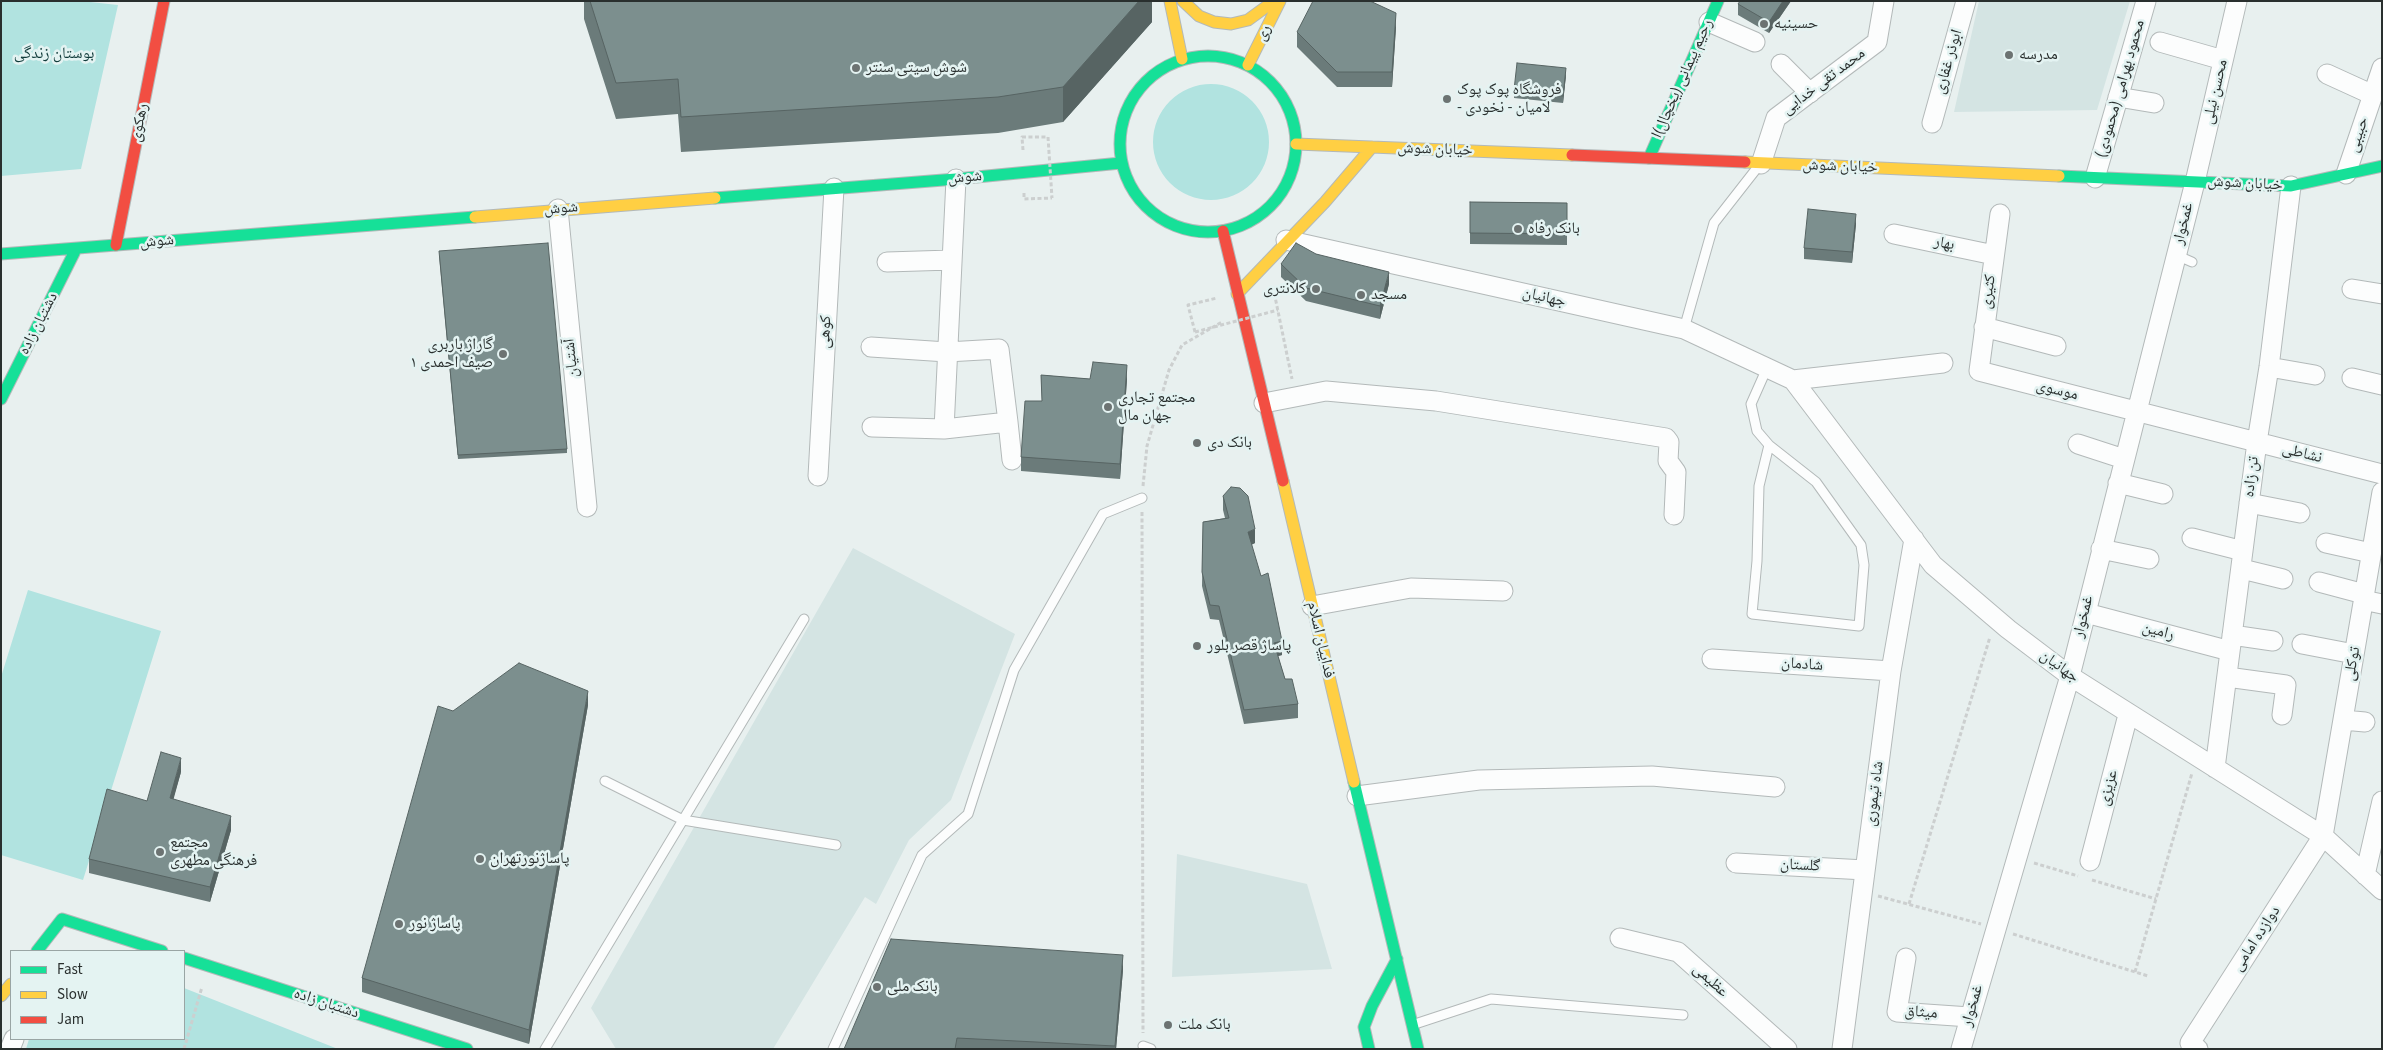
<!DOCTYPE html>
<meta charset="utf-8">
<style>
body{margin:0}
#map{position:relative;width:2383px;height:1050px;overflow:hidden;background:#e8f0ef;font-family:"Source Sans 3",sans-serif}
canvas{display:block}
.frame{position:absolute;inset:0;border:2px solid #292f2e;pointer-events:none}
.legend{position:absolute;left:10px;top:950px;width:175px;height:90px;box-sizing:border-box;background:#e4f3f2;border:1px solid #99a5a4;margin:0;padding:6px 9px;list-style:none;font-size:15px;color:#292f2e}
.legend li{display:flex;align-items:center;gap:10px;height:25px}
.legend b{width:25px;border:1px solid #99a5a4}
</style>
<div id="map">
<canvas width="2383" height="1050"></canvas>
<div class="frame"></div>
<ul class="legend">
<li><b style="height:6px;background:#16e098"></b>Fast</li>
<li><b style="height:6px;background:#ffcf43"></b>Slow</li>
<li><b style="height:6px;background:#f24e42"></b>Jam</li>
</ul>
</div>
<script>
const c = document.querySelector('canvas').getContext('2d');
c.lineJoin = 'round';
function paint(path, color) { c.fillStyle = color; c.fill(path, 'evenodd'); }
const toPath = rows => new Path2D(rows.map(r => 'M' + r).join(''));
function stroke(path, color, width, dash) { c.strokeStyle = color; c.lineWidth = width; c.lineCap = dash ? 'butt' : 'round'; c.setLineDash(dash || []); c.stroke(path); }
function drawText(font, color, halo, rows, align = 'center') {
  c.font = font + ' "Source Sans 3","Noto Naskh Arabic",sans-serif'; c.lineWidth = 5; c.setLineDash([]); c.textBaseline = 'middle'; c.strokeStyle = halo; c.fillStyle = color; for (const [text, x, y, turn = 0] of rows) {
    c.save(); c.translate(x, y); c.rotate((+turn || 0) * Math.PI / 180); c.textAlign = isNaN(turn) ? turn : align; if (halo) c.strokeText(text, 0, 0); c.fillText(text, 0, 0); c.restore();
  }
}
paint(toPath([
 [1979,1,2130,1,2097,110,1954,112],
 [853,548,1015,634,951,800,909,840,876,904,865,897,773,1049,616,1049,591,1008],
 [1177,854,1307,884,1332,969,1172,977]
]), '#d4e4e3');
paint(toPath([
 [1,1,81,1,118,5,81,169,1,176],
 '1153 142a58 58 0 1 1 116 0a58 58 0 1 1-116 0Z',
 [28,590,161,631,83,880,1,855,1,677],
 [184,988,338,1049,26,1049,29,1039,184,1039]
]), '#b1e3e0');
const lane = toPath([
 [2176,255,2192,262],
 [1684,329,1714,223,1757,168],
 [1767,368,1751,404,1757,431,1769,445,1816,482,1861,545,1864,565,1859,626,1752,614,1757,561,1759,486,1769,445],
 [605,781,683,820,836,845],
 [1415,1024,1491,999,1683,1015],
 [1143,1046,1151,1049],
 [545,1049,804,619],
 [833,1049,922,855,968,814,1014,670,1103,514,1142,498]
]);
const street = toPath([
 [1709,22,1755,42],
 [2160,42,2223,60],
 [1781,64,1810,93],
 [2327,74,2373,95],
 [2118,97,2154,103],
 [1932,123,1966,1],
 [1761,164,1776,118,1877,42,1884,1],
 [2346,174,2382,68],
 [2095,178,2146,1],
 [558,209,587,507],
 [2000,214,1979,371,2382,474],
 [1894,234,1994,255],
 [1286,240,1684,329,1793,380,1933,565,2008,629,2070,676,2323,836,2382,890],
 [887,262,951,260],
 [2352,289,2382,294],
 [1984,327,2056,346],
 [871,347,947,352,999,349,1008,422,944,429,872,427],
 [2269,367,2315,375],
 [2352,378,2382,385],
 [1793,380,1943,363],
 [1264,403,1326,391,1436,401,1666,438,1669,442,1668,461,1676,472,1674,515],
 [1008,422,1012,460],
 [944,429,956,179],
 [2078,444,2124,459],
 [818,476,834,188],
 [2118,483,2163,494],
 [2249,503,2300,513],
 [2192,538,2243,551],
 [2326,543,2371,553],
 [2101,549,2149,559],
 [2242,569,2283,579],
 [2319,582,2364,594],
 [2363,600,2382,604],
 [1312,606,1411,588,1503,591],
 [2086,613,2230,651],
 [2232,635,2273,641],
 [2302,644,2354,654],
 [1712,659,1891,671],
 [2227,677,2286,685,2282,715],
 [2343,720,2365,722],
 [2215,768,2257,442,2269,367,2291,186],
 [1357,796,1479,780,1652,776,1775,787],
 [2090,861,2128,715],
 [1736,863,1865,870],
 [2365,875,2382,801],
 [1620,938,1678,952,1787,1049],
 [1906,958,1897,1012,1970,1017],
 [10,1049,14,1039],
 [1842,1049,1891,671,1914,539],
 [1961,1049,2070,676,2195,182,2237,1],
 [2198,1049,2190,1043,2323,836,2382,492]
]);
const fast = toPath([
 '1120 144a88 88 0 1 1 176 0a88 88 0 1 1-176 0Z',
 [1649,158,1718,1],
 [2059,176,2291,186,2382,166],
 [715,198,956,179,1121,163],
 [1,254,475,217],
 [1,399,76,249],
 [1354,782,1418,1049],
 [37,951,62,919,162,951],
 [184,958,467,1049],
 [1369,1049,1364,1027,1372,1006,1397,959]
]);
const slow = toPath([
 [1170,1,1182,59],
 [1183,1,1199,16,1214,22,1231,24,1248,20,1274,1],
 [1248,65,1280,1],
 [1296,144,1572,155],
 [1745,162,2059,176],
 [475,217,715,198],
 [1237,294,1325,202,1372,147],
 [1283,481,1354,782],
 [1,996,11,984]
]);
const jam = toPath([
 [1572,155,1745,162],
 [1223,231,1283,481],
 [116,245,164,1]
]);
stroke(lane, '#b3b9b9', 11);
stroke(street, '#b3b9b9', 21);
stroke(fast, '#b3b9b9', 13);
stroke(slow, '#b3b9b9', 13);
stroke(jam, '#b3b9b9', 13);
stroke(toPath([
 [1023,150,1022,137,1048,137],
 [1024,193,1024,199,1052,198],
 [1273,287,1292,379],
 [1195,332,1188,305,1217,298],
 [1143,486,1147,446,1169,370,1182,345,1222,322],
 [1142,512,1143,1033],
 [2034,863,2078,876],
 [2092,880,2156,899],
 [1878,896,1981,924],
 [1909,904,1990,637],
 [2013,934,2148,976],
 [2135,972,2192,773],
 [184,1049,202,987]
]), '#cccfcf', 3, [4, 2.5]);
stroke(lane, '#fcfdfd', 9);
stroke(street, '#fcfdfd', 19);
stroke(fast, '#16e098', 11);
stroke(slow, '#ffcf43', 11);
stroke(jam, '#f24e42', 11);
stroke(toPath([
 [1048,137,1052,198],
 [1195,332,1278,310]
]), '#cccfcf', 3, [4, 2.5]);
paint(toPath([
 [584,1,1152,1,1152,22,1063,122,998,133,681,152,678,114,616,119,584,19],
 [1791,1,1769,33,1738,15,1738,4],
 [1396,27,1392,87,1337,87,1297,47,1297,32],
 [1566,75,1563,103,1514,98,1514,90],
 [1470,202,1567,203,1567,245,1470,244],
 [1856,224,1852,263,1804,259,1804,248],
 [1316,254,1389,284,1380,319,1306,301,1281,277,1281,264],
 [439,255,567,449,567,453,458,459],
 [1041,375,1090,379,1127,379,1120,479,1021,471,1021,457,1042,401],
 [1223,496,1255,543,1251,545,1282,655,1278,656,1285,679,1298,704,1298,718,1244,724,1219,620,1210,619,1202,586,1203,522,1225,518,1223,510],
 [588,705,529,1044,362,992,362,978,453,711],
 [181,772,173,799,231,830,210,902,89,873,89,859,147,801],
 [1123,970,1116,1049,844,1049]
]), '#6b7b7a');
paint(toPath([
 [1139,1,1152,1,1152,22,1063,122,1063,87],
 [1783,1,1791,1,1769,33,1769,22],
 [1396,13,1396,27,1392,87,1392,72],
 [1566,68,1566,75,1563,103,1563,96],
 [1856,214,1856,224,1852,263,1852,252],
 [1389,272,1389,284,1380,319,1380,306],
 [1127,365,1127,379,1120,479,1120,464],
 [1255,529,1255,543,1248,546,1248,532],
 [1282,641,1282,655,1274,657,1274,643],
 [588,691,588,705,529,1044,529,1030],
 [181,758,181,772,170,812,170,798],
 [231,816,231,830,210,902,210,887],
 [1123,955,1123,970,1116,1049,1115,1049]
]), '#576463');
const building = toPath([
 [590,1,1139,1,1063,87,998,97,681,117,678,79,616,83,590,1],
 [1313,1,1370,1,1396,13,1392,72,1337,72,1297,32,1313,1],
 [1740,1,1783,1,1769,22,1738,4,1740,1],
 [1517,63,1566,68,1563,96,1514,90,1517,63],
 [1470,202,1567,203,1567,234,1470,233,1470,202],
 [1808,209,1856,214,1852,252,1804,248,1808,209],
 [548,243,567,449,458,455,439,251,548,243],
 [1296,243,1316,254,1389,272,1380,306,1306,288,1281,264,1296,243],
 [1093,362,1127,365,1120,464,1021,457,1025,401,1042,401,1041,375,1090,379,1093,362],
 [1231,487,1240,488,1248,496,1255,529,1248,532,1261,576,1268,573,1282,641,1274,643,1285,679,1292,679,1298,704,1244,710,1219,606,1210,605,1202,572,1203,522,1229,518,1223,496,1231,487],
 [519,663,588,691,529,1030,362,978,438,706,453,711,519,663],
 [161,752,181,758,170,798,231,816,210,887,89,859,107,789,147,801,161,752],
 [891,939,1123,955,1115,1046,957,1038,955,1049,844,1049,891,939]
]);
paint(building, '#7c8f8e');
stroke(building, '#576463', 1);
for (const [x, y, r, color] of [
 [1764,24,5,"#6c7372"],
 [2009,55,5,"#6c7372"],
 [856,68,5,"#6c7372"],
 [1447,99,5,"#6c7372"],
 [1518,229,5,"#6c7372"],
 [1316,289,5,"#6c7372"],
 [1361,295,5,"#6c7372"],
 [503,354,5,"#6c7372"],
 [1108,407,5,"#6c7372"],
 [1197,443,5,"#6c7372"],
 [1197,646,5,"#6c7372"],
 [160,852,5,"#6c7372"],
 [480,859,5,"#6c7372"],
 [399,924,5,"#6c7372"],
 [877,987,5,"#6c7372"],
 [1168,1025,5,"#6c7372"]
]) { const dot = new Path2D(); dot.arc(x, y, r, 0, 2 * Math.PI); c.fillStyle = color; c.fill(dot); stroke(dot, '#e4f3f2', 2); }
drawText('16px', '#292f2e', '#e4f3f2', [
 ["حسینیه",1774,24],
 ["مدرسه",2019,55],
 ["شوش سیتی سنتر",866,68],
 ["فروشگاه پوک پوک",1457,90],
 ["- لاميان - نخودی",1457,108],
 ["بانک رفاه",1528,229],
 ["کلانتری",1306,289,"right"],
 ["مسجد",1371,295],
 ["گاراژ باربری",493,345,"right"],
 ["صیف احمدی ۱",493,363,"right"],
 ["مجتمع تجاری",1118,398],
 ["جهان مال",1118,416],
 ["بانک دی",1207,443],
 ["پاساژ قصر بلور",1207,646],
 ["مجتمع",170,843],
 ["فرهنگی مطهری",170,861],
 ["پاساژنورتهران",490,859],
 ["پاساژ نور",409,924],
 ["بانک ملی",887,987],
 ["بانک ملت",1178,1025]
], 'left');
drawText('16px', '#292f2e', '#e4f3f2', [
 ["ری",1264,33,-63],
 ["ابوذر غفاری",1949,62,-74],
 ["رحیم پیمانی (یخچال)ا",1683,79,-66],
 ["محمد تقی خدایی",1824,82,-37],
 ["محمود بهرامی (محمودی)",2121,89,-74],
 ["محسن نیلی",2216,92,-77],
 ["رهکوی",140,123,-79],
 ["حبیبی",2359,135,-72],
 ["خیابان شوش",1435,150,2],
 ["خیابان شوش",1840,167,2],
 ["شوش",965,178,-5],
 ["خیابان شوش",2245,184,3],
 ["شوش",561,209,-4],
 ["غمخوار",2184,224,-76],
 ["شوش",157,242,-5],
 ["بهار",1944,244,11],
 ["کثیری",1989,292,-82],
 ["جهانیان",1544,298,13],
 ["دشتبان زاده",39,324,-63],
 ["کوهی",826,332,-87],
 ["آشتیان",572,358,-96],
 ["موسوی",2057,391,14],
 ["نشاطی",2302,454,14],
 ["تن زاده",2252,477,-83],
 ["غمخوار",2084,617,-76],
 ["رامین",2158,632,15],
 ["فداییان اسلام",1320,640,77],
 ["توکلی",2353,664,-80],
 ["شادمان",1802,665,4],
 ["جهانیان",2059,667,36],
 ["عزیزی",2109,788,-75],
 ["شاه تیموری",1875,794,-83],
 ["گلستان",1800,866,3],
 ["دوازده امامی",2257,939,-57],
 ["عظیمی",1710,981,42],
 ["دشتبان زاده",326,1004,18],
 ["غمخوار",1973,1006,-74],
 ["میثاق",1921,1013,4]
]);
drawText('16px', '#103b3a', '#e4f3f2', [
 ["بوستان زندگی",54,54]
]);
</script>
